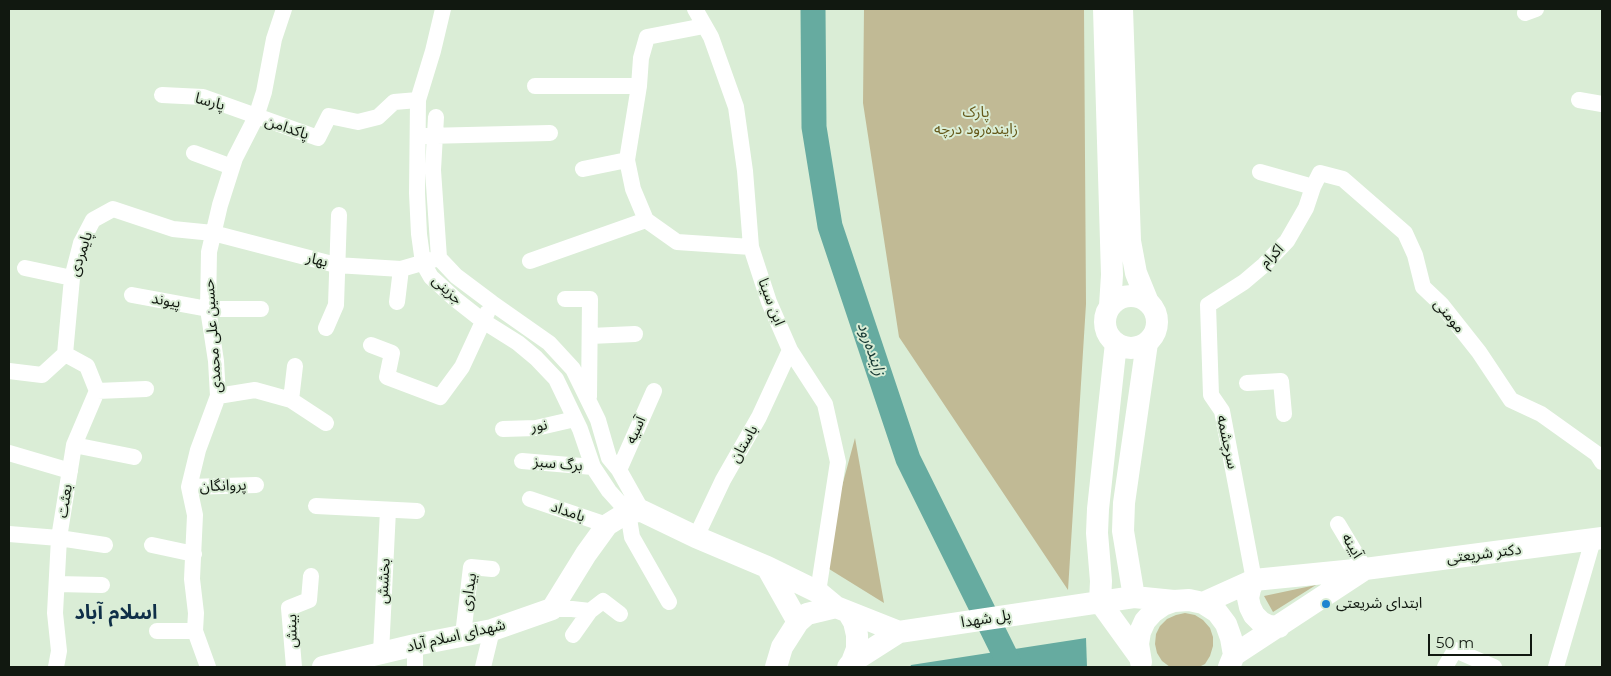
<!DOCTYPE html>
<meta charset="utf-8">
<style>
body{margin:0}
#map{position:relative;width:1611px;height:676px;overflow:hidden;background:#daedd6;font-family:Montserrat,sans-serif}
canvas{display:block}
.frame{position:absolute;inset:0;border:10px solid #111810;pointer-events:none}
.scale{position:absolute;left:1428px;top:634px;width:104px;height:22px;box-sizing:border-box;border:2px solid #111810;border-top:0;padding-left:6px;font-size:15px;line-height:18px;white-space:nowrap;color:#111810;-webkit-text-stroke:4px #daedd6;paint-order:stroke}
</style>
<div id="map">
<canvas width="1611" height="676"></canvas>
<div class="frame"></div>
<div class="scale">50 m</div>
</div>
<script>
const c = document.querySelector('canvas').getContext('2d');
c.lineJoin = 'round';
function paint(path, color) { c.fillStyle = color; c.fill(path, 'evenodd'); }
const toPath = rows => new Path2D(rows.map(r => 'M' + r).join(''));
function stroke(path, color, width, dash) { c.strokeStyle = color; c.lineWidth = width; c.lineCap = dash ? 'butt' : 'round'; c.setLineDash(dash || []); c.stroke(path); }
function drawText(font, color, halo, rows, align = 'center') {
  c.font = font + ' Montserrat,"Noto Sans Arabic",sans-serif'; c.lineWidth = 4; c.setLineDash([]); c.textBaseline = 'middle'; c.strokeStyle = halo; c.fillStyle = color; for (const [text, x, y, turn = 0] of rows) {
    c.save(); c.translate(x, y); c.rotate((+turn || 0) * Math.PI / 180); c.textAlign = isNaN(turn) ? turn : align; if (halo) c.strokeText(text, 0, 0); c.fillText(text, 0, 0); c.restore();
  }
}
paint(toPath([
 [864,9,1084,9,1086,304,1068,590,899,337,863,103],
 [855,438,884,603,821,564],
 [1316,585,1273,612,1264,596],
 [1185,613,1195,615,1203,620,1210,628,1213,637,1213,646,1210,656,1205,664,1199,667,1170,667,1162,661,1157,653,1155,644,1156,634,1160,626,1167,619,1176,615]
]), '#c1ba95');
paint(toPath([
 [1086,638,1087,667,910,667,911,665]
]), '#66aba0');
stroke(toPath([
 [813,9,814,127,830,226,908,459,1011,667]
]), '#66aba0', 25);
stroke(toPath([
 [443,9,433,51,418,100,417,193,419,234,423,263,431,277,455,299,483,321,518,343,536,358,556,379,580,429,593,467,609,491,628,512,632,537,669,602],
 [695,9,711,37,736,107,745,171,751,247,769,302,790,350,825,404,838,462,818,592],
 [1525,13,1536,9],
 [704,26,647,37,641,58,639,86,627,160,633,189,646,220,677,242,751,247],
 [535,86,639,86],
 [162,95,203,97,318,138,329,116,358,122,378,117,394,102,418,100],
 [1579,100,1602,104],
 [436,117,433,170,439,258,456,276,492,303,549,343,573,369,598,420,609,458,619,470,642,511],
 [426,136,550,133],
 [194,153,232,167],
 [583,169,627,160],
 [1260,172,1313,187],
 [530,261,646,220],
 [25,268,72,278],
 [132,295,208,309,261,309],
 [565,299,590,299,589,397],
 [397,302,401,269],
 [326,328,336,305,339,215],
 [590,336,635,334],
 [371,345,392,353,387,377,440,397,462,367,487,313],
 [65,354,72,278,81,243,93,220,113,209,173,229,213,233,336,265,401,269,439,258],
 [9,371,42,375,65,354],
 [1247,383,1281,381,1284,414],
 [97,391,146,389],
 [218,396,255,390,291,400,326,423],
 [291,400,295,366],
 [503,429,536,428,575,419],
 [74,445,134,457],
 [9,453,70,471],
 [522,461,593,467],
 [619,470,654,391],
 [189,487,256,485],
 [530,499,607,525],
 [316,506,417,511],
 [1338,524,1365,569],
 [9,534,59,538,105,545],
 [696,537,723,480,759,417,790,350],
 [152,545,194,554],
 [1254,580,1222,411,1211,395,1208,305,1244,282,1264,265,1287,241,1306,208,1313,187,1320,173,1343,179,1405,233,1415,255,1423,287,1441,304,1479,352,1511,400,1541,414,1597,454,1602,462],
 [57,584,102,585],
 [552,609,572,609,590,611,603,601,620,614],
 [157,631,195,631],
 [463,635,471,567,492,569],
 [573,635,590,611],
 [381,653,388,510],
 [56,667,59,651,55,613,59,538,74,445,97,391,87,366,65,354],
 [208,667,195,631,196,613,192,579,195,515,189,487,198,450,218,396,216,361,208,309,209,252,220,205,235,158,256,117,264,92,274,39,284,9],
 [294,667,289,608,309,600,311,576],
 [415,667,415,645],
 [483,667,492,630],
 [1445,667,1455,650,1494,667],
 [1556,667,1593,540]
]), '#fff', 16);
stroke(toPath([
 [1104,9,1112,275,1110,306],
 [1122,9,1130,241,1136,273,1147,300],
 '1105 322a26 26 0 1 1 52 0a26 26 0 1 1-52 0Z',
 [1116,343,1098,509,1097,533,1101,581,1100,602,1139,656],
 [1254,580,1250,589,1248,598,1250,607,1254,615,1261,622,1269,626,1279,627],
 [1134,597,1123,531,1124,503,1147,343],
 [1203,603,1254,580,1365,569,1602,538],
 [798,622,767,567,818,592,836,607],
 [1234,655,1362,571],
 [852,662,899,632,1134,597,1174,601],
 [1141,662,1138,644,1140,632,1145,621,1153,612,1163,605,1174,601,1189,600,1203,603,1217,612,1226,624,1231,638,1234,655,1229,667],
 [323,667,415,645,492,630,552,609,586,554,607,525,628,512,642,511,696,537,767,567],
 [776,667,782,647,798,622,807,614,836,607,899,632],
 [848,667,852,662,857,649,857,635,854,622,848,612]
]), '#fff', 22);
for (const [x, y, r, color] of [
 [1326,604,5,"#1d85d0"]
]) { const dot = new Path2D(); dot.arc(x, y, r, 0, 2 * Math.PI); c.fillStyle = color; c.fill(dot); stroke(dot, '#daedd6', 2); }
drawText('15px', '#111810', '#daedd6', [
 ["پارسا",210,102,15],
 ["پاکدامن",287,128,19],
 ["پایمردی",81,254,-72],
 ["اکرام",1272,256,-46],
 ["بهار",317,260,14],
 ["جزینی",447,290,43],
 ["پیوند",166,301,10],
 ["ابن سینا",771,302,69],
 ["مومنی",1449,316,50],
 ["حسین علی محمدی",213,336,-94],
 ["نور",539,426,-9],
 ["آسیه",636,430,-66],
 ["سرچشمه",1227,442,78],
 ["باستان",744,444,-60],
 ["برگ سبز",558,464,5],
 ["پروانگان",223,486,-2],
 ["بعثت",65,501,-81],
 ["بامداد",568,512,19],
 ["آیینه",1352,546,59],
 ["دکتر شریعتی",1484,554,-7],
 ["بخشش",384,581,-87],
 ["بیداری",469,592,-81],
 ["پل شهدا",986,619,-9],
 ["بینش",292,631,-91],
 ["شهدای اسلام آباد",456,636,-13]
]);
drawText('15px', '#645819', '#daedd6', [
 ["پارک",976,113],
 ["زاینده‌رود درچه",976,130]
]);
drawText('15px', '#111810', '#daedd6', [
 ["ابتدای شریعتی",1336,604]
], 'left');
drawText('italic 16px', '#173934', '#daedd6', [
 ["زاینده‌رود",871,349,71]
]);
drawText('bold 20px', '#0f2f48', '#daedd6', [
 ["اسلام آباد",116,613]
]);
</script>
